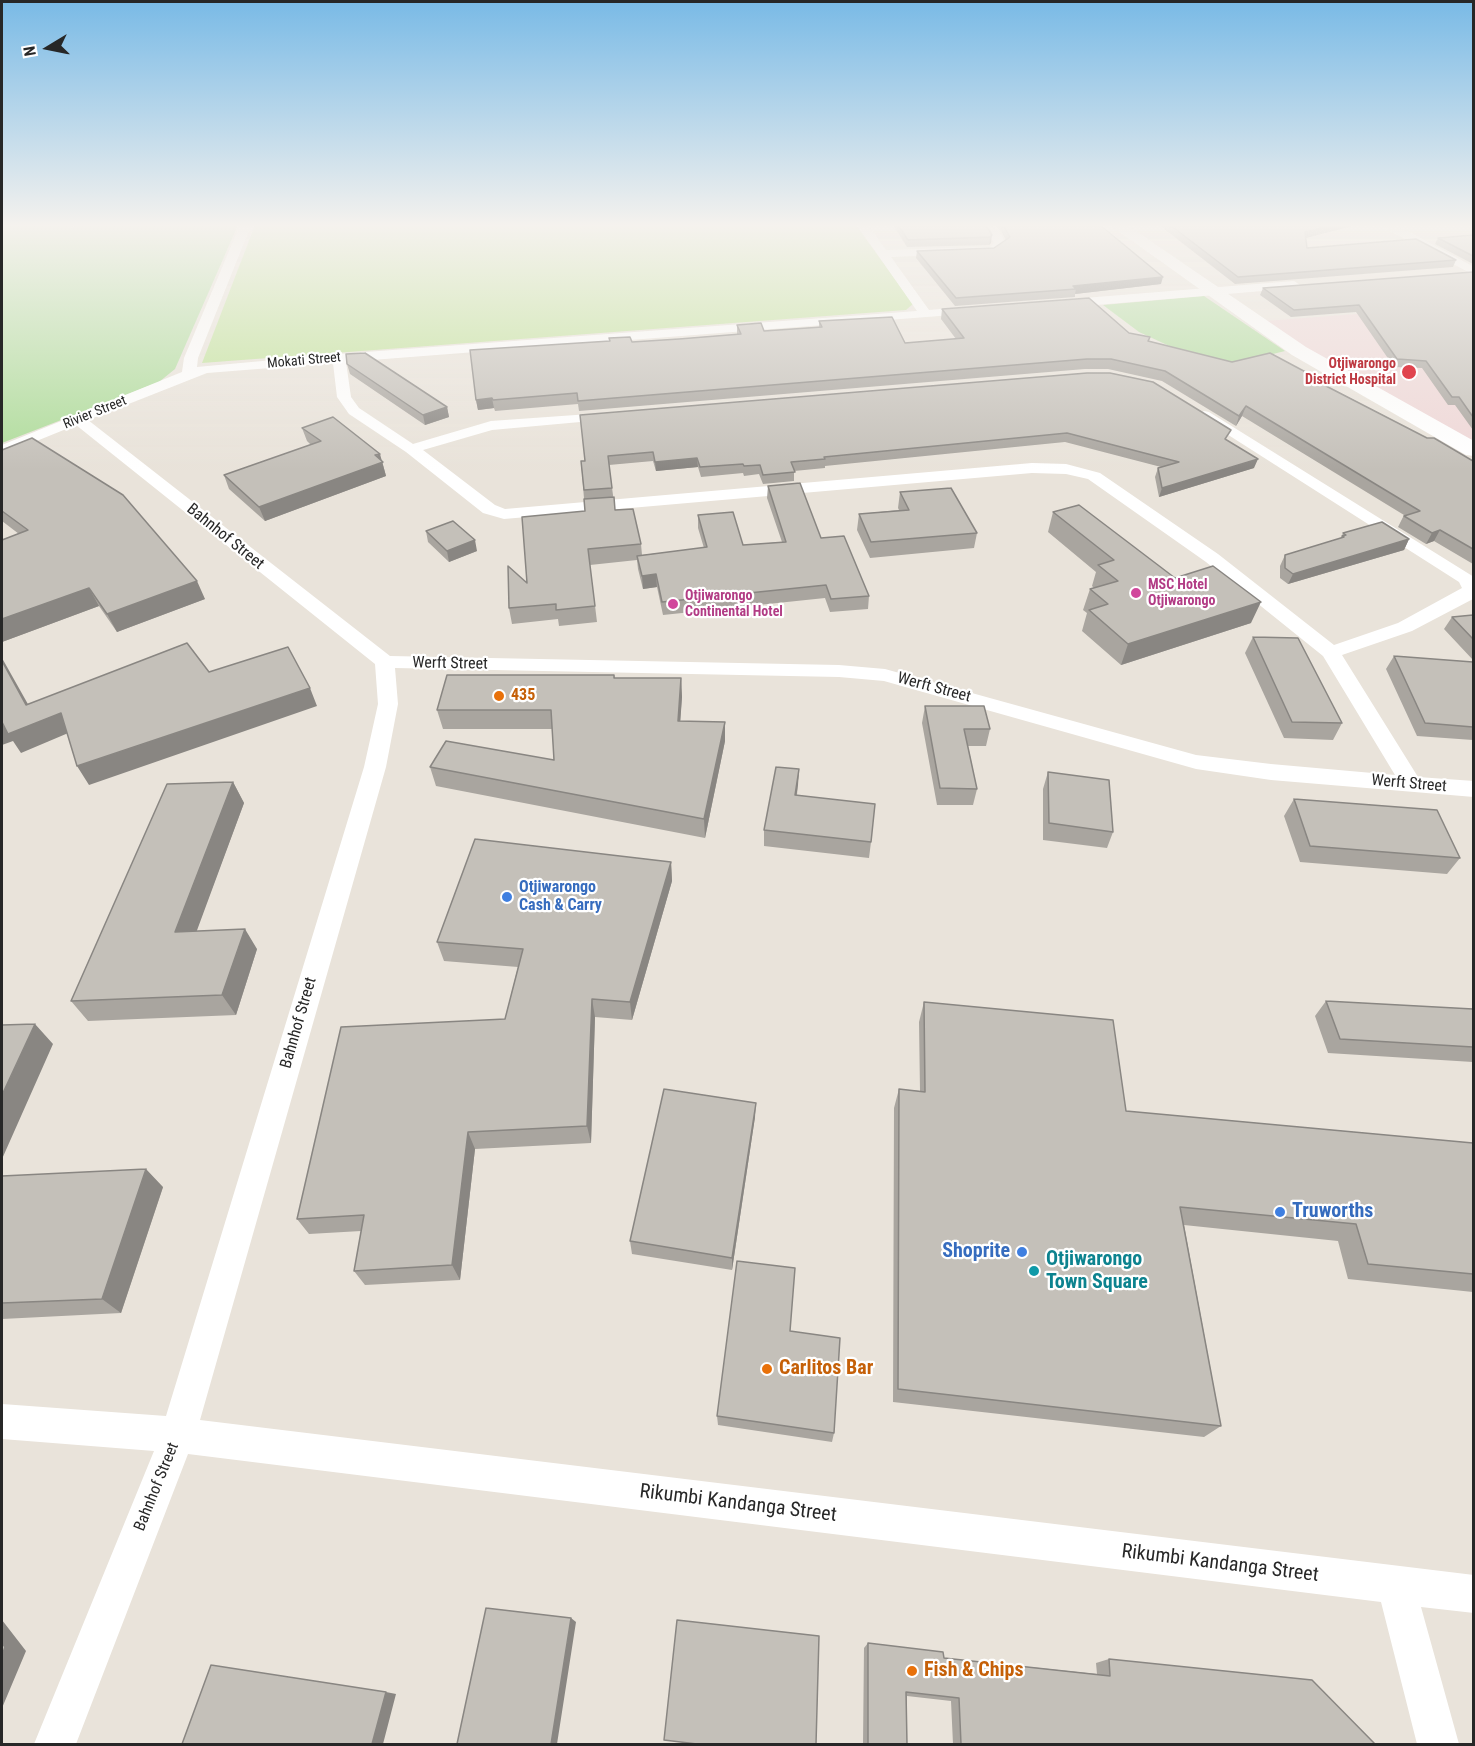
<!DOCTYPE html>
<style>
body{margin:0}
#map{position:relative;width:1475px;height:1746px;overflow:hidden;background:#e9e3da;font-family:"Roboto Condensed",sans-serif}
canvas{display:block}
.frame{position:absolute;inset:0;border:3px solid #272727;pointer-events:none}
.north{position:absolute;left:18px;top:18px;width:60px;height:60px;-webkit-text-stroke:4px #fff;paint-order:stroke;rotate:260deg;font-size:16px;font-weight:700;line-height:24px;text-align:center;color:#272727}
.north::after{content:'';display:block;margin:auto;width:21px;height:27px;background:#272727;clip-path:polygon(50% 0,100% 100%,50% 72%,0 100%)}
</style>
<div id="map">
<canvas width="1475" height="1746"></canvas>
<div class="frame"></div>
<div class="north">N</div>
</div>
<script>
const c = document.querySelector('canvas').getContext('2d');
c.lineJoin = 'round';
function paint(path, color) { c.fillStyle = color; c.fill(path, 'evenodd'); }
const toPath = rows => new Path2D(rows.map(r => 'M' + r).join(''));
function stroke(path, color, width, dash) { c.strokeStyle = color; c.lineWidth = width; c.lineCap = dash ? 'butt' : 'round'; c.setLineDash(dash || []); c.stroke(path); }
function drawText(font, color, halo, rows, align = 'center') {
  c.font = font + ' "Roboto Condensed",sans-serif'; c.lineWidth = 4.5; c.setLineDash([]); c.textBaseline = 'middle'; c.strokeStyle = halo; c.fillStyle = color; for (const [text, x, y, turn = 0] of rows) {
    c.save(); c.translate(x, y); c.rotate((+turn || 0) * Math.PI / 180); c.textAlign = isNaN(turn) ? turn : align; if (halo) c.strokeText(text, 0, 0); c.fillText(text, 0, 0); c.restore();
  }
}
paint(toPath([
 [1473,305,1473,444,1308,350,1265,321]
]), '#efd7d7');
paint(toPath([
 [2,225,74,225,70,229,77,225,238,225,175,369,159,382,2,443],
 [1204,296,1285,351,1217,368,1139,332,1103,305]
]), '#aedc9a');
paint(toPath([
 [255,225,856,225,913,304,906,310,202,363]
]), '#bfe296');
paint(toPath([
 [240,225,251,225,198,358,197,367,339,354,917,311,857,225,868,225,886,250,990,247,994,243,990,236,979,225,991,225,999,232,1006,244,997,252,891,257,929,310,974,306,978,307,980,310,978,313,346,362,351,397,359,408,413,444,491,421,618,412,620,415,618,418,613,419,492,430,423,450,495,505,505,509,1032,463,1066,464,1100,473,1218,554,1334,645,1398,623,1462,588,1459,582,1197,415,1204,411,1209,412,1474,577,1473,599,1412,631,1342,655,1418,777,1474,781,1474,797,1271,780,1196,769,884,681,839,677,395,668,398,704,386,767,200,1420,1474,1575,1474,1613,1421,1607,1459,1744,1417,1744,1381,1602,188,1454,76,1744,34,1744,154,1451,2,1439,2,1404,166,1416,364,767,378,704,375,664,76,425,2,455,2,445,182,372,184,358,240,225],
 [333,363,337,397,349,414,406,452,483,513,504,519,1032,473,1066,474,1088,479,1206,562,1323,656,1395,775,1271,764,1196,755,885,669,839,665,390,656,88,420,207,373,333,363],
 [1379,225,1394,225,1415,235,1474,267,1474,275,1379,225],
 [1294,281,1300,285,1298,288,1060,308,1054,304,1060,300,1294,281]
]), '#fff');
paint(toPath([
 [1110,225,1127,225,1306,347,1474,441,1474,456,1466,455,1292,355,1110,225]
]), '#fff');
paint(toPath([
 [893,225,984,225,989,230,991,243,989,245,907,247],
 [994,225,1100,225,1161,284,1075,294,1075,297,955,306,916,258,917,251,994,248,1006,240,1001,231],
 [1159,225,1356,225,1306,238,1307,248,1456,260,1453,267,1235,284],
 [1473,235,1473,264,1435,244,1438,238],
 [1473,272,1473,430,1455,405,1448,405,1422,368,1394,367,1356,312,1291,317,1260,295,1263,288],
 [942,309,1129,333,1150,337,1149,341,1329,387,1427,438,1473,461,1473,564,1434,541,1426,544,1398,527,1404,515,1242,416,1236,426,1162,381,1108,369,1085,369,579,411,578,404,495,411,494,408,478,410,476,400,632,342,679,339,737,334,737,325,764,331,819,327,819,321,905,343,956,339,941,319],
 [347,364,447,407,449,417,425,425,350,374],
 [580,415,1227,440,1254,468,1159,497,1155,477,1158,468,1161,467,1065,442,825,466,825,468,794,471,794,481,763,484,759,474,744,476,743,473,701,477,698,467,656,471,653,461,609,465,615,510,641,544,642,555,704,548,698,528,698,515,743,545,782,542,767,498,768,486,821,538,869,596,868,609,830,612,825,598,663,615,657,587,643,589,638,569,637,560,590,565,597,622,559,626,558,619,512,624,509,608,527,583,585,511,581,461,585,461],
 [302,428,382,461,386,476,265,521,229,489,224,475,311,445,307,441],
 [2,450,205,599,117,632,99,606,2,642,2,540,19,534,2,521],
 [900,492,977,533,974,548,870,558,857,530,859,514,899,510,898,508],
 [1053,512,1175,578,1251,623,1121,665,1082,631,1087,613,1083,610,1090,589,1094,588,1092,586,1096,572,1048,532],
 [426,531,477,551,449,562,428,542],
 [1343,533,1409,539,1404,550,1288,584,1280,578,1280,566,1285,555,1341,538],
 [1473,615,1473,660,1444,629,1452,617],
 [1253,637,1342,723,1333,740,1284,738,1245,653],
 [1394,656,1473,662,1473,740,1417,736,1386,669],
 [614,675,615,678,681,678,682,697,680,721,725,722,725,741,705,838,436,786,430,767,554,760,552,729,443,729,437,710],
 [925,706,990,729,986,746,968,746,977,789,973,805,937,805,922,723],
 [799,769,797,795,871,842,869,858,764,846,764,830],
 [1048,772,1113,832,1107,848,1043,840,1043,789],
 [233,782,244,803,196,931,257,949,236,1015,88,1021,71,1001],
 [1294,799,1460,858,1447,874,1300,862,1284,816],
 [671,862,672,881,632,1020,595,1017,591,1143,475,1149,460,1280,365,1285,354,1271,361,1231,309,1234,297,1219,505,1019,518,967,444,961,437,942],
 [1326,1001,1473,1009,1473,1062,1328,1053,1315,1016],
 [924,1002,1126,1111,1473,1143,1473,1292,1348,1279,1338,1241,1184,1225,1221,1426,1204,1437,893,1402,894,1108,899,1089,920,1091,919,1022],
 [755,1117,732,1270,632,1254,630,1241],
 [2,1176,163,1187,121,1313,2,1319],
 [790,1331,834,1433,832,1442,718,1425,717,1416],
 [868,1643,944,1658,1097,1674,1096,1663,1109,1659,1375,1744,953,1744,951,1701,907,1696,907,1744,863,1744,864,1648]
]), '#a9a59f');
paint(toPath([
 [1333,225,1356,225,1302,239,1305,232],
 [992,235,991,243,989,245,990,237],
 [1163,277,1161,284,1075,294,1076,289,1073,286],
 [492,398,494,408,478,410,476,400],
 [1246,406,1242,416,1236,426,1239,416],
 [447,407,449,417,425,425,423,415],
 [380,454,386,476,265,521,259,507],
 [697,458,698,467,656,471,655,462],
 [1258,459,1254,468,1159,497,1162,488],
 [1440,530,1434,541,1426,544,1432,533],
 [1409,539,1404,550,1288,584,1293,574],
 [475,540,477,551,449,562,447,551],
 [656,574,657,587,643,589,642,576],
 [197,581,205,599,117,632,107,614],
 [89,588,99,606,2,642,2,619],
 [1261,602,1251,623,1121,665,1128,644],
 [2,658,38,722,61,713,73,731,21,753,13,741,2,745,2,722,26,705,2,661],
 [681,678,682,697,679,740,678,721],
 [310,688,317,706,89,785,77,766],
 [725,722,725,741,705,838,704,819],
 [799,769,798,785,794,811,795,795],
 [233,782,244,803,189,952,175,932],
 [671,862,672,881,632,1020,630,1002],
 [245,929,257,949,236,1015,222,995],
 [592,999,595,1017,591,1143,587,1126],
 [35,1024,53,1044,2,1159,2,1095],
 [756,1103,755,1117,732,1270,732,1258],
 [468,1132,475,1149,460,1280,452,1265],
 [146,1169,163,1187,121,1313,102,1299],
 [571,1618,576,1622,557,1744,551,1744],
 [2,1620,26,1651,2,1708],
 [386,1692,396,1694,383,1744,372,1744]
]), '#898682');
const building = toPath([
 [898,225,984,225,989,230,992,235,990,237,908,240,898,225],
 [1003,225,1100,225,1163,277,1073,286,1076,289,956,298,917,251,994,248,1010,237,1003,225],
 [1170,225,1333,225,1305,232,1307,248,1416,239,1456,260,1238,277,1170,225],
 [1473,235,1473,256,1438,238,1473,235],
 [1473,272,1473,417,1459,397,1452,397,1426,361,1397,359,1359,305,1294,310,1263,288,1473,272],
 [1089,298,1129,333,1150,337,1148,341,1232,362,1270,353,1330,385,1326,386,1427,438,1434,438,1473,461,1473,549,1440,530,1432,533,1404,516,1420,511,1246,406,1239,416,1165,371,1111,359,1087,359,578,401,577,393,493,400,492,398,476,400,470,350,610,341,609,338,630,337,632,342,679,339,741,334,737,325,761,323,764,331,822,327,819,321,892,317,905,343,964,338,942,309,1089,298],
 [365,353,447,407,423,415,347,364,346,354,365,353],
 [1087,373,1110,373,1153,382,1231,430,1225,439,1258,459,1162,488,1158,468,1179,462,1067,433,824,457,825,459,791,462,795,472,763,475,760,465,744,466,743,464,700,467,697,458,655,462,653,452,608,456,612,488,584,490,581,461,585,461,580,415,1087,373],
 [333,417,380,454,375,455,383,462,259,507,224,475,321,441,302,428,333,417],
 [32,438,123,495,197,581,107,614,89,588,2,619,2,540,28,530,2,511,2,450,32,438],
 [800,483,821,538,844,536,869,596,831,599,826,585,662,602,656,574,642,576,637,556,707,547,698,515,733,512,743,545,786,542,768,486,800,483],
 [951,488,977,533,871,542,859,514,909,510,900,492,951,488],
 [614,497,615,510,633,509,641,544,588,549,595,606,556,610,556,604,509,608,508,566,527,583,522,517,585,511,584,499,614,497],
 [1079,505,1175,578,1213,566,1261,602,1128,644,1089,610,1108,604,1090,589,1118,581,1098,565,1114,560,1053,512,1079,505],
 [453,521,475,540,447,551,426,531,453,521],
 [1382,522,1409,539,1293,574,1285,568,1285,555,1344,537,1342,536,1346,535,1343,533,1382,522],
 [1473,615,1473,639,1452,617,1473,615],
 [1253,637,1298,638,1342,723,1292,722,1253,637],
 [187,643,209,672,288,647,310,688,77,766,61,713,8,734,2,722,2,661,26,705,187,643],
 [1394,656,1473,662,1473,727,1425,723,1394,656],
 [447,675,614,675,614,678,681,678,678,721,725,722,704,819,430,767,446,741,554,760,551,710,437,710,447,675],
 [925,706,984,706,990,729,964,729,977,789,940,788,925,706],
 [776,767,799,769,795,795,875,804,871,842,764,830,776,767],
 [1048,772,1109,780,1113,832,1049,823,1048,772],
 [233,782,175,932,245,929,222,995,71,1001,167,784,233,782],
 [1294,799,1437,810,1460,858,1310,846,1294,799],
 [475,839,671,862,630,1002,592,999,587,1126,468,1132,452,1265,354,1271,364,1215,297,1219,341,1027,505,1019,523,949,437,942,475,839],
 [1326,1001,1473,1009,1473,1047,1340,1039,1326,1001],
 [924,1002,1113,1020,1126,1111,1473,1143,1473,1274,1368,1264,1356,1224,1180,1207,1221,1426,898,1389,899,1089,925,1092,924,1002],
 [35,1024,2,1095,2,1025,35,1024],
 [664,1089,756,1103,732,1258,630,1241,664,1089],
 [146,1169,102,1299,2,1303,2,1176,146,1169],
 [737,1261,795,1268,790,1331,840,1338,834,1433,717,1416,737,1261],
 [486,1608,571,1618,551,1744,457,1744,486,1608],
 [677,1620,819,1636,816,1744,697,1744,664,1740,677,1620],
 [2,1643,5,1647,2,1655,2,1643],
 [868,1643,943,1652,944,1658,1110,1676,1109,1659,1312,1680,1375,1744,961,1744,959,1698,906,1692,907,1744,868,1744,868,1643],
 [211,1665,386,1692,372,1744,182,1744,211,1665]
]);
paint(building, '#c4c0b9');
stroke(building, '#898682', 1.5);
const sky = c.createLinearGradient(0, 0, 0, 470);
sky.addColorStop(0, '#79bae6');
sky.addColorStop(0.48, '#f5f2ee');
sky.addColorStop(1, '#f5f2ee00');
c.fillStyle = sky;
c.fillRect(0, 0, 1475, 470);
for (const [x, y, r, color] of [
 [1409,372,8,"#e0444e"],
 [1136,593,6,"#d1479c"],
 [673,604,6,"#d1479c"],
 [499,696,6,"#e8710a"],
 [507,897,6,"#3f7fe0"],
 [1280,1212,6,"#3f7fe0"],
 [1022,1252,6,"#3f7fe0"],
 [1034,1271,6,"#0f9aa8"],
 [767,1369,6,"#e8710a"],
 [912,1671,6,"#e8710a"]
]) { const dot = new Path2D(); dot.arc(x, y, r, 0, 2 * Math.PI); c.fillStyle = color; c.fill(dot); stroke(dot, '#fff', 2); }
drawText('14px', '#272727', '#fff', [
 ["Mokati Street",304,361,-5],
 ["Rivier Street",95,413,-22]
]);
drawText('bold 14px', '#be3a42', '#fff', [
 ["Otjiwarongo",1396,364],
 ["District Hospital",1396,380]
], 'right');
drawText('bold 14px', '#b23c85', '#fff', [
 ["MSC Hotel",1148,585],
 ["Otjiwarongo",1148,601],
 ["Otjiwarongo",685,596],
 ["Continental Hotel",685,612]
], 'left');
drawText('16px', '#272727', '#fff', [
 ["Bahnhof Street",225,537,39],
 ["Werft Street",450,664,1],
 ["Werft Street",934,688,15],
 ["Werft Street",1409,784,5],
 ["Bahnhof Street",299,1023,-74],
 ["Bahnhof Street",157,1487,-68]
]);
drawText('bold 16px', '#c56008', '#fff', [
 ["435",511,696]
], 'left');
drawText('bold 16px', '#366cbe', '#fff', [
 ["Otjiwarongo",519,888],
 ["Cash & Carry",519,906]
], 'left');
drawText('bold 20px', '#366cbe', '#fff', [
 ["Truworths",1292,1212],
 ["Shoprite",1010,1252,"right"]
], 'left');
drawText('bold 20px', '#0d838f', '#fff', [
 ["Otjiwarongo",1046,1260],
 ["Town Square",1046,1283]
], 'left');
drawText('bold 20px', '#c56008', '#fff', [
 ["Carlitos Bar",779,1369],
 ["Fish & Chips",924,1671]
], 'left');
drawText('20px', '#272727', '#fff', [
 ["Rikumbi Kandanga Street",738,1504,7],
 ["Rikumbi Kandanga Street",1220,1564,7]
]);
</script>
